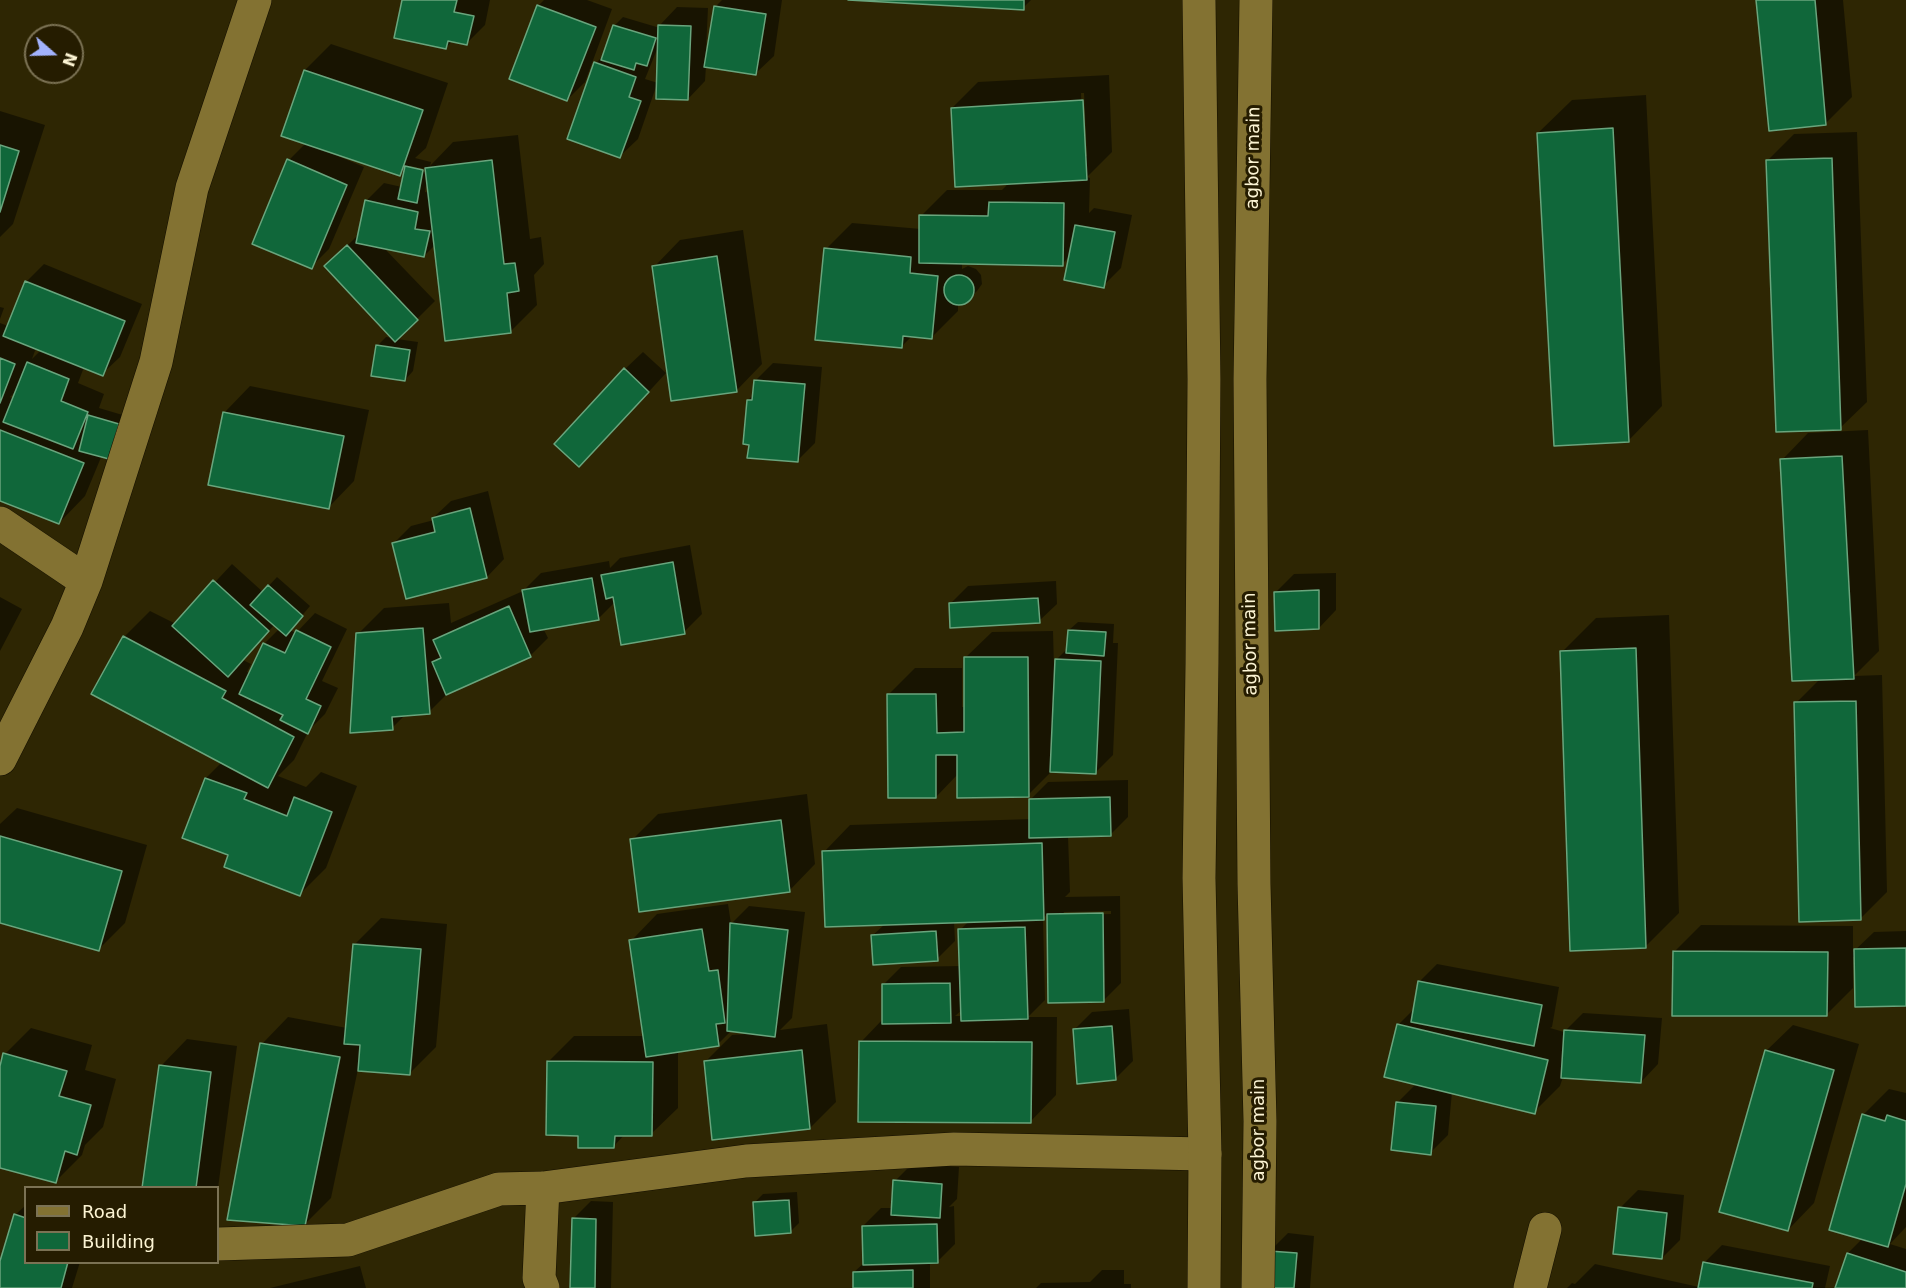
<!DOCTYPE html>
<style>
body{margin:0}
#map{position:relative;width:1906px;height:1288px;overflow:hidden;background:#2e2603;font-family:"DejaVu Sans",sans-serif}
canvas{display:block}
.legend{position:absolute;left:24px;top:1186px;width:195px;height:78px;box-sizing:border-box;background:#251c00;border:2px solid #7b7254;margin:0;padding:8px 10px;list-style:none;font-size:18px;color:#fcf4d3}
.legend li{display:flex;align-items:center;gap:12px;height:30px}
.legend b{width:30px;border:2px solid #7b7254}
.north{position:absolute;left:24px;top:24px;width:60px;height:60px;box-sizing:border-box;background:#251c00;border:2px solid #7b7254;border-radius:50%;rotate:110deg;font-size:16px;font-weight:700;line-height:24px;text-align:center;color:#fcf4d3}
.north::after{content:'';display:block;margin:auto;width:21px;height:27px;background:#a2b2fd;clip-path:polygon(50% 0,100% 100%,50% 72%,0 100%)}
</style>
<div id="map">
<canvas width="1906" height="1288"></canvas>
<ul class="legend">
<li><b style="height:8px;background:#837232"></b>Road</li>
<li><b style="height:16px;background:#10673a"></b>Building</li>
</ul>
<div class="north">N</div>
</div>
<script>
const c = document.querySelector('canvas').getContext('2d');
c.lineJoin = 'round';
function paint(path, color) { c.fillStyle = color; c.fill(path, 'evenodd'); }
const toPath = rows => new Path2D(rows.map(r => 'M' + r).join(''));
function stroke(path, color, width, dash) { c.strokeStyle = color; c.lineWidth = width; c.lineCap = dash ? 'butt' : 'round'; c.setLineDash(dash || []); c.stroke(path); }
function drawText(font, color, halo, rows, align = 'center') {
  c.font = font + ' "DejaVu Sans",sans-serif'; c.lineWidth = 6; c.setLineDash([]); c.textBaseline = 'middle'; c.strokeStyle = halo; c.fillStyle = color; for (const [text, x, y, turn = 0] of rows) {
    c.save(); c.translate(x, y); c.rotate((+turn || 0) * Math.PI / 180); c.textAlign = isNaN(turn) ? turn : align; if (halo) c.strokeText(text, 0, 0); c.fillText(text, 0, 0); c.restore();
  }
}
paint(toPath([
 [404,0,490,0,485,25,467,43,453,40,446,48],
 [544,0,587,0,612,9,585,82,567,100,538,6],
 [722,0,782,0,774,56,756,73,706,66,705,81,688,99,657,84,638,139,620,156,596,63,605,54,614,26,623,17,660,28,660,25,677,7,708,8,706,50,708,51,715,7],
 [658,47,658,83,645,79],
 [875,0,1031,0,1023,8],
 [1758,0,1843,0,1852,97,1826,123],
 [331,44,448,83,426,148,415,158,431,162,430,166,453,142,518,135,530,239,541,237,544,264,534,275,537,305,511,331,436,244,424,256,383,247,435,301,397,339,418,342,413,371,405,380,377,346,386,337,394,338,326,267,359,234,366,201,384,183,402,187,406,167,399,174,339,153,338,156,364,167,329,249,311,267,289,160,306,143,305,70],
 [410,166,431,170,430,173,410,169],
 [427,179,430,193,425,192],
 [1109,75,1112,152,1087,177,1090,178,1089,213,1094,208,1132,215,1121,268,1103,286,1070,256,1062,264,962,263,962,269,968,266,976,269,981,275,982,284,977,291,968,300,958,303,958,311,931,338,912,336,901,347,826,249,852,223,921,229,921,216,947,190,1002,190,1010,182,952,108,978,82],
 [1081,93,1084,93,1087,156,1084,156],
 [1646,95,1662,406,1629,440,1538,133,1572,100],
 [0,111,45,125,13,224,0,237],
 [1857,132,1867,402,1840,428,1768,160,1794,134],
 [743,230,762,364,736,391,654,267,680,240],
 [44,264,142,304,120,357,102,374,84,367,78,383,104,394,99,408,126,416,102,455,85,496,59,523,0,499,0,323,8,326,26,282],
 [36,348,41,350,32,359],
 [18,389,14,399,10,397],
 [0,307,4,308,0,319],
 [643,352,666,373,597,448,625,369],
 [773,363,822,367,815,443,798,460,750,444,748,400,754,394,755,381],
 [250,386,369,410,354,481,328,508,224,413],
 [1868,430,1879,651,1854,676,1882,675,1887,892,1861,918,1796,703,1820,679,1782,460,1808,433],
 [488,491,504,559,487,577,394,543,411,526,434,520,433,518,451,501],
 [690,545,702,614,684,632,615,602,599,618,543,628,548,638,530,656,450,691,429,712,406,714,392,728,358,634,384,608,449,603,451,623,523,591,541,573,609,561,610,568,620,558],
 [232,564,263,592,277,577,310,606,290,630,296,633,315,613,347,629,322,681,338,688,325,714,309,730,294,760,278,776,306,787,321,772,357,786,326,868,300,894,230,854,206,778,222,762,124,637,150,611,176,624],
 [275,624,280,628,264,644,250,673,247,672,251,664,243,660],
 [1336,573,1336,610,1319,628,1276,592,1294,574],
 [1056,581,1057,604,1039,621,950,604,968,586],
 [0,597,22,609,0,651],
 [1669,615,1679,913,1645,947,1562,652,1596,618],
 [1078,622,1114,624,1113,643,1118,643,1113,755,1096,772,1053,770,1028,795,958,774,936,797,889,694,915,668,962,668,962,707,965,707,965,658,992,632,1053,631,1054,667,1056,667,1057,659,1068,648,1069,630],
 [1128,780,1128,817,1110,835,1068,836,1070,892,1065,897,1120,896,1121,983,1103,1001,1048,914,1043,918,1045,1000,1028,1017,1057,1017,1056,1095,1030,1122,861,1042,883,1019,883,985,901,967,961,966,960,930,969,921,954,921,955,941,937,959,872,936,885,924,824,852,850,825,1031,819,1030,800,1048,782],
 [1111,911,1111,914,1064,915,1064,912],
 [962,1010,962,1016,955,1016],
 [807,794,815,864,789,891,632,840,658,814],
 [17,808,147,845,125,923,98,950,0,921,0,824],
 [728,904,731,924,749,906,805,912,792,1018,780,1030,827,1024,836,1102,810,1128,705,1062,732,1035,747,1034,732,1030,718,1044,678,1050,678,1108,651,1134,625,1134,614,1146,580,1134,548,1062,574,1036,645,1036,631,941,657,914],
 [381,918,447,924,436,1047,410,1073,358,1069,331,1198,305,1224,262,1044,288,1017,347,1028,354,945],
 [1701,925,1853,926,1853,952,1874,932,1906,931,1906,1005,1856,957,1853,957,1853,988,1827,1014,1674,952],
 [1437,964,1559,987,1552,1027,1550,1028,1564,1032,1583,1013,1662,1018,1658,1064,1641,1082,1563,1077,1560,1086,1534,1112,1452,1092,1448,1135,1430,1153,1398,1102,1417,1083,1386,1076,1399,1024,1415,1008,1419,982],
 [1129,1009,1133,1061,1115,1079,1074,1030,1092,1012],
 [1793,1025,1859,1044,1814,1203,1788,1230,1766,1051],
 [31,1028,92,1045,85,1070,116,1079,103,1127,85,1145,82,1155,55,1182,0,1167,0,1071,5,1054],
 [187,1039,237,1046,218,1188,144,1188,161,1066],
 [1889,1089,1906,1093,1906,1227,1890,1244,1906,1249,1906,1288,1837,1288,1848,1253,1863,1238,1863,1115],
 [913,1163,959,1167,957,1199,949,1207,954,1206,955,1244,937,1262,930,1262,930,1288,854,1288,854,1272,864,1263,863,1226,881,1208,893,1208,895,1181],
 [1638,1190,1684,1195,1680,1240,1662,1258,1620,1208],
 [797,1192,799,1223,791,1231,754,1203,763,1194],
 [591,1201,613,1202,611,1288,572,1288,573,1219],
 [26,1205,26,1262,80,1262,72,1288,0,1288,0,1266,15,1215],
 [1288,1233,1314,1236,1310,1288,1267,1288,1270,1251],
 [1722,1245,1830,1266,1825,1288,1567,1288,1572,1283,1575,1284,1595,1264,1699,1287,1704,1263],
 [360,1266,366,1288,270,1288],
 [1102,1270,1124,1270,1124,1284,1131,1284,1131,1288,1036,1288,1041,1283,1090,1282]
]), '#0007');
const building = toPath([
 [402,0,457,0,454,12,474,16,467,45,448,41,446,49,394,38,402,0],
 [848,0,1024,0,1024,10,848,0],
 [1756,0,1815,0,1826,125,1769,131,1756,0],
 [537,5,596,27,567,101,509,79,537,5],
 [714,6,766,14,756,75,704,67,714,6],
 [613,25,656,38,647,66,636,63,634,70,601,60,613,25],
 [658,25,691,26,688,100,656,99,658,25],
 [594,62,636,77,629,97,641,101,620,158,567,139,594,62],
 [304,70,423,110,400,176,281,136,304,70],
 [1083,100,1087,180,955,187,951,108,1083,100],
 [1613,128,1629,442,1554,446,1537,133,1613,128],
 [0,145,19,151,0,212,0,145],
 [1832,158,1841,430,1776,432,1766,160,1832,158],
 [287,159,347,185,312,269,252,244,287,159],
 [492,160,504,264,515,263,519,291,507,293,511,333,445,341,425,168,492,160],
 [405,166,423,170,417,203,398,199,405,166],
 [365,200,418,212,415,229,430,231,424,257,356,243,365,200],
 [989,202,1064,203,1063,266,919,263,919,215,988,216,989,202],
 [1075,225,1115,232,1104,288,1064,280,1075,225],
 [347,245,418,320,395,342,324,266,347,245],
 [824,248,911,257,910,273,938,276,932,339,903,336,902,348,815,340,824,248],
 [717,256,737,392,671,401,652,266,717,256],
 '944 290a15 15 0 1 1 30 0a15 15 0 1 1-30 0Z',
 [25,281,125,321,103,376,3,336,25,281],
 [376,345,410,350,405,381,371,376,376,345],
 [0,358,15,364,0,403,0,358],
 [27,362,69,379,61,401,88,412,73,449,3,422,27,362],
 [624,368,649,392,579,467,554,444,624,368],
 [754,380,805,384,798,462,747,458,749,445,743,444,747,400,752,400,754,380],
 [223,412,344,436,329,509,208,485,223,412],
 [88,415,119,424,109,459,79,451,88,415],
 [0,430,84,463,59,524,0,501,0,430],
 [1842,456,1854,679,1792,681,1780,459,1842,456],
 [470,508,487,578,406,599,392,543,435,532,432,518,470,508],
 [673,562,685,634,621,645,613,597,606,599,601,575,673,562],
 [592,578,599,620,530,632,522,590,592,578],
 [213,580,269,631,228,677,172,626,213,580],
 [268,585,303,616,286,636,250,605,268,585],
 [1319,590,1319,629,1275,631,1274,592,1319,590],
 [1038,598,1040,623,950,628,949,603,1038,598],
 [509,606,531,657,446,695,432,662,441,658,433,640,509,606],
 [423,628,430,714,392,717,393,730,350,733,356,633,423,628],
 [296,630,331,647,306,699,321,706,308,734,280,720,283,715,239,694,263,643,285,653,296,630],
 [1068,630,1106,632,1104,656,1066,653,1068,630],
 [123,636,226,691,222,698,294,737,268,788,91,694,123,636],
 [1636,648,1646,948,1570,951,1560,651,1636,648],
 [964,657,1028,657,1029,797,957,798,957,755,936,755,936,798,888,798,887,694,936,694,937,733,964,732,964,657],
 [1055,659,1101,661,1096,774,1050,772,1055,659],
 [1856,701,1861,920,1799,922,1794,702,1856,701],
 [205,778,247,793,244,799,287,816,294,797,332,812,300,896,224,867,228,855,182,838,205,778],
 [1110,797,1111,836,1029,838,1029,799,1110,797],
 [781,820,790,892,639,912,630,839,781,820],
 [0,836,122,871,99,951,0,923,0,836],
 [1042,843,1044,920,825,927,822,851,1042,843],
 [1103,913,1104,1002,1048,1003,1047,914,1103,913],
 [730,923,788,930,775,1037,727,1031,730,923],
 [1025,927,1028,1019,961,1021,958,929,1025,927],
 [702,929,709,971,718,970,725,1023,716,1024,719,1046,646,1057,629,940,702,929],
 [936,931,938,961,873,965,871,935,936,931],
 [353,944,421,949,410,1075,358,1071,360,1045,344,1044,353,944],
 [1906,948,1906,1006,1855,1007,1854,949,1906,948],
 [1673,951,1828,952,1827,1016,1672,1016,1673,951],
 [1418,981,1542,1005,1534,1046,1411,1022,1418,981],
 [950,983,951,1023,882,1024,882,984,950,983],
 [1397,1024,1548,1060,1535,1114,1384,1077,1397,1024],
 [1112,1026,1116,1080,1077,1084,1073,1029,1112,1026],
 [1564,1030,1645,1035,1641,1083,1561,1078,1564,1030],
 [859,1041,1032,1042,1031,1123,858,1122,859,1041],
 [260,1043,340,1057,305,1226,227,1220,260,1043],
 [802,1050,810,1129,712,1140,704,1061,802,1050],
 [1765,1050,1834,1070,1788,1231,1719,1212,1765,1050],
 [3,1053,67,1071,59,1096,91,1105,77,1155,65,1151,56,1183,0,1168,0,1066,3,1053],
 [547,1061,653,1062,652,1136,615,1136,614,1148,578,1148,578,1136,546,1135,547,1061],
 [159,1065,211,1072,196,1188,142,1188,159,1065],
 [1396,1102,1436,1106,1431,1155,1391,1150,1396,1102],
 [1862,1114,1885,1121,1887,1115,1906,1121,1906,1184,1888,1247,1829,1230,1862,1114],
 [893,1180,942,1184,940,1218,891,1215,893,1180],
 [789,1200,791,1233,755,1236,753,1202,789,1200],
 [1618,1207,1667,1213,1662,1259,1613,1254,1618,1207],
 [14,1214,26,1218,26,1262,68,1262,61,1288,0,1288,0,1261,14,1214],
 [572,1218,596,1219,595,1288,570,1288,572,1218],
 [937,1224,938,1263,863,1265,862,1226,937,1224],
 [1269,1251,1297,1253,1294,1288,1265,1288,1269,1251],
 [1847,1253,1906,1272,1906,1288,1835,1288,1847,1253],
 [1703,1262,1813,1283,1812,1288,1698,1288,1703,1262],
 [913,1270,913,1288,853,1288,853,1272,913,1270]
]);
paint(building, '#10673a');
stroke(building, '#69a57d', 1.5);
const minor = toPath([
 [0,523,86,581],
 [0,759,67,627,86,581,156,362,192,188,255,0],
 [543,1188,539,1278,543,1288],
 [218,1244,348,1240,499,1189,543,1188,746,1161,954,1149,1205,1154],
 [1530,1288,1545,1229]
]);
const secondary = toPath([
 [1199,0,1204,379,1202,664,1199,878,1205,1154,1204,1288],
 [1256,0,1250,379,1254,884,1260,1121,1258,1288]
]);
stroke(minor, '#140f00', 34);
stroke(secondary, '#140f00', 34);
stroke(minor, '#837232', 33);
stroke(secondary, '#837232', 33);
drawText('18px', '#fcf4d3', '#251c00', [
 ["agbor main",1254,158,-89],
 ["agbor main",1251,644,-91],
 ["agbor main",1259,1130,-90]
]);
</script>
